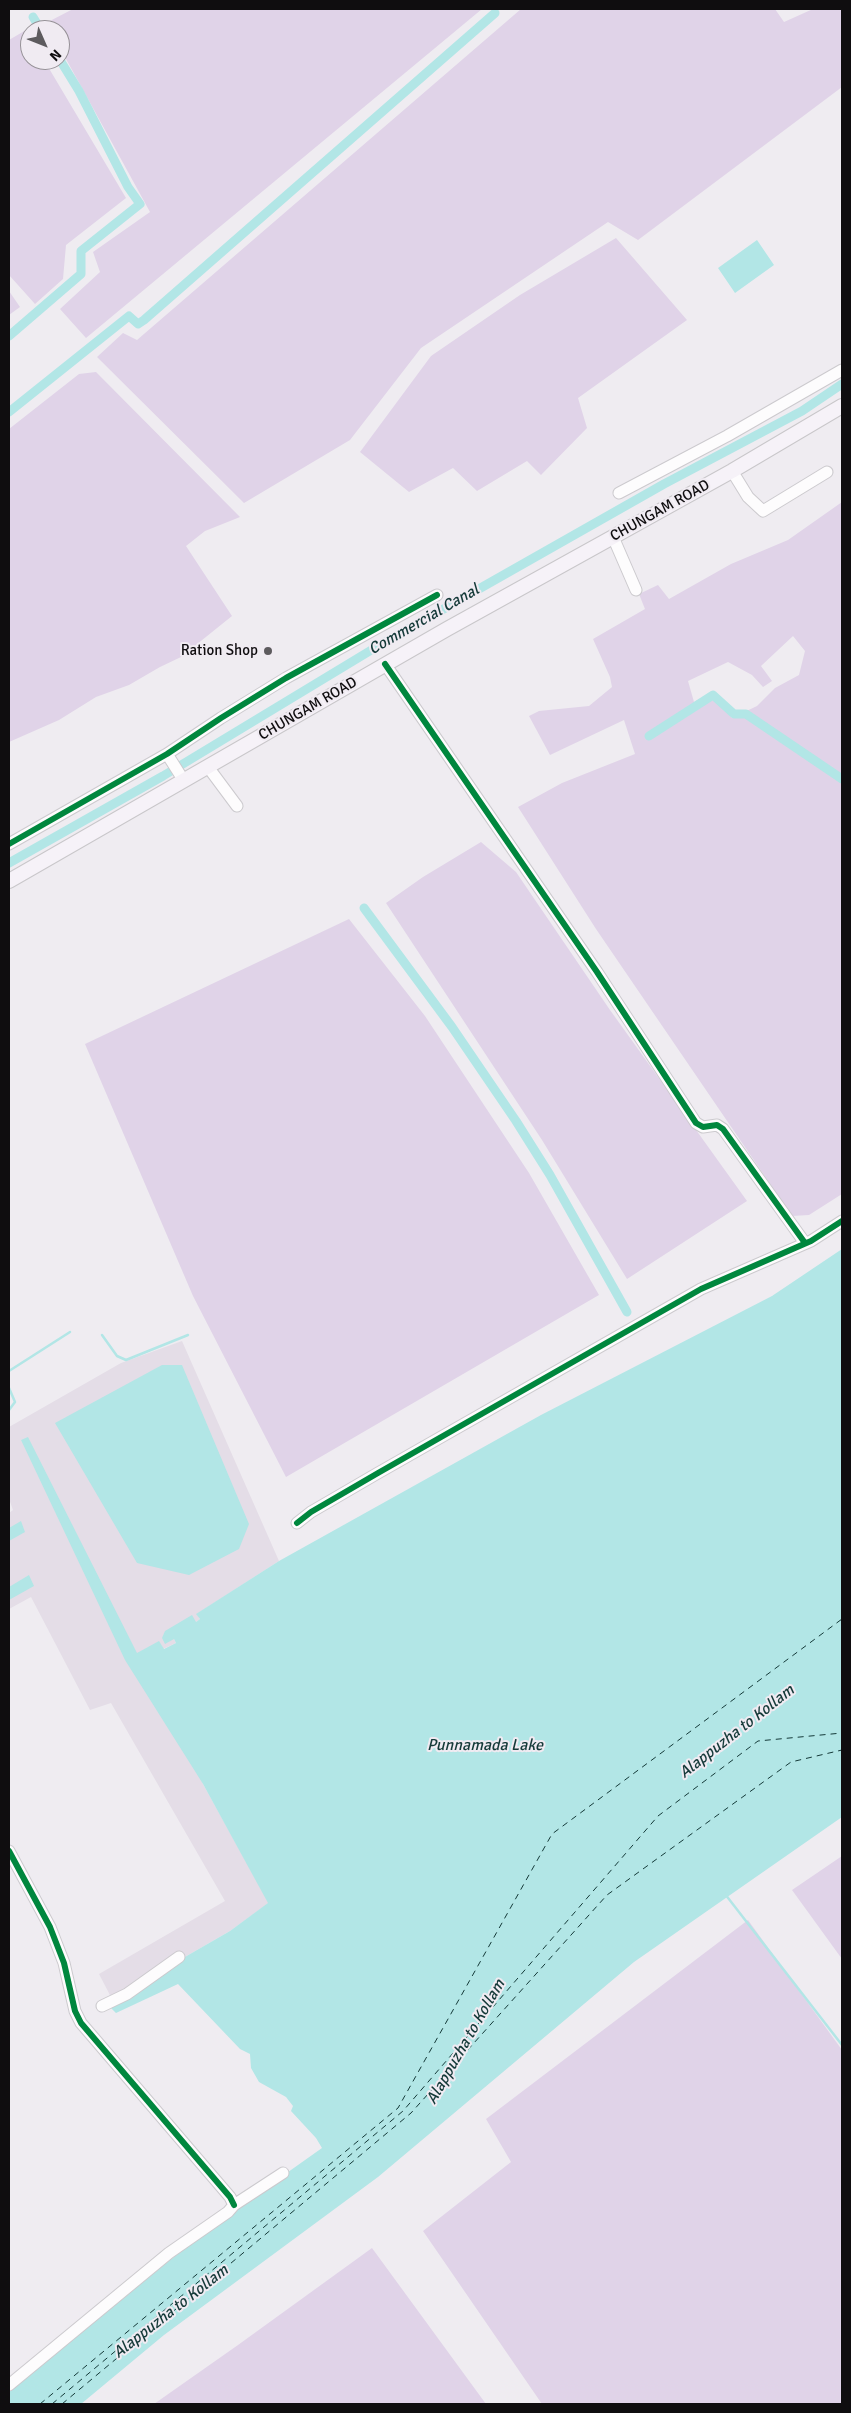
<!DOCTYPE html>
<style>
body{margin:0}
#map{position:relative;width:851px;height:2413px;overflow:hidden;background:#efecf1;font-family:Signika,sans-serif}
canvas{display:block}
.frame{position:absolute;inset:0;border:10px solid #0f0d0f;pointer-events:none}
.north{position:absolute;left:20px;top:20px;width:50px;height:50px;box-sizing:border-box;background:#f0ebf2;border:1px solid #969297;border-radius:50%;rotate:134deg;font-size:14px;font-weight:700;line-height:20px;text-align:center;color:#0f0d0f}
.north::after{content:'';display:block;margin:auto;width:18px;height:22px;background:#5d5b5e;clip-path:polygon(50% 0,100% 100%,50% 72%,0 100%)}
</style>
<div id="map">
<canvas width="851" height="2413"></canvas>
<div class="frame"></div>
<div class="north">N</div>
</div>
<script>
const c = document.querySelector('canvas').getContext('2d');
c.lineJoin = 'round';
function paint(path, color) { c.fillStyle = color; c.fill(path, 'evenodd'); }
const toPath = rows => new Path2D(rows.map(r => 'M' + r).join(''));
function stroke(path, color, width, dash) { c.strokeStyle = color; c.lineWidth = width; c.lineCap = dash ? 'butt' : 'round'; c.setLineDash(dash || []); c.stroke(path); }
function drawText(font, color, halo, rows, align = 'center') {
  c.font = font + ' Signika,sans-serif'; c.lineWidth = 4; c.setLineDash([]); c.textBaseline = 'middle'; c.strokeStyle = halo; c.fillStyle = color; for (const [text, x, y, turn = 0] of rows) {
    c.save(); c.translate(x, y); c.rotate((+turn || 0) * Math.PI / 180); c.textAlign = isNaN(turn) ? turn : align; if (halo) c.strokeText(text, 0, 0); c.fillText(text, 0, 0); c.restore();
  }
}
paint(toPath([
 [182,1341,279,1561,197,1614,200,1619,174,1639,176,1643,163,1649,159,1642,203,1784,269,1903,230,1931,112,1999,99,1974,225,1901,111,1703,90,1710,31,1597,9,1609,9,1513,13,1510,9,1499,9,1427,121,1363]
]), '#e4dde7');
paint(toPath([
 [73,9,482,9,86,338,60,309,100,272,93,252,150,212,60,48,60,30,50,30,46,23],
 [521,9,775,9,784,22,813,9,842,9,842,87,638,240,608,222,421,348,350,440,244,503,97,357,123,333,137,340],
 [26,30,30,36,30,60,44,60,126,198,66,245,63,279,35,304,9,275,9,40],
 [616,238,687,320,578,398,587,428,541,475,527,461,477,491,453,468,409,492,360,452,431,356,520,295],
 [9,291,20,307,9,315],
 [96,372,240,517,205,531,186,546,232,616,181,657,160,667,129,685,96,697,59,720,9,742,9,429,79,374],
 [842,502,842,1194,809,1215,792,1216,596,929,518,807,562,783,635,754,624,720,550,755,529,716,539,711,589,706,612,687,610,677,593,639,645,609,639,594,658,585,669,599,731,564,788,540],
 [793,636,805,651,799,675,775,688,757,706,732,718,712,692,694,702,688,681,728,662,752,675,763,687,772,681,761,666],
 [481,842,516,872,610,1010,747,1201,627,1279,542,1140,386,903,423,877],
 [349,919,425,1016,529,1173,599,1295,286,1477,193,1296,85,1044],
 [842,1856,842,1959,792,1890],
 [748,1920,842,2050,842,2404,542,2404,423,2231,511,2162,486,2119],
 [372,2248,486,2404,154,2404,238,2345]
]), '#e0d3e8');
paint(toPath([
 [757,240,774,265,735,293,718,268],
 [842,1249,842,1817,634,1962,378,2177,164,2335,81,2404,9,2404,9,2392,170,2260,267,2187,322,2148,316,2138,291,2111,293,2106,286,2097,259,2082,251,2068,250,2054,240,2049,178,1984,116,2013,111,2008,112,1999,230,1931,268,1903,203,1784,125,1660,21,1440,28,1437,137,1653,159,1641,164,1649,176,1643,174,1639,165,1644,162,1638,165,1631,192,1615,196,1622,200,1619,196,1614,279,1561,541,1415,772,1296],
 [162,1365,182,1365,249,1524,239,1549,189,1575,137,1563,55,1423],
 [21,1521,25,1532,9,1541,9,1528],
 [29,1575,34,1586,9,1600,9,1587]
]), '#b2e6e6');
stroke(toPath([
 [102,1335,117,1356,126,1360,188,1335],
 [9,1371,70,1332],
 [9,1388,15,1402,9,1410],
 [725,1894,842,2045]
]), '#b2e6e6', 2.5);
stroke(toPath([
 [33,17,41,30],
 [9,336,81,274,81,251,140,204,128,187,79,91,60,60],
 [9,412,129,316,138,324,144,320,495,13],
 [649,736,713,695,734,714,746,714,842,779],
 [9,863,163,776,373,649,664,484,802,411,842,384],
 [364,908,452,1027,516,1121,550,1175,627,1312]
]), '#b2e6e6', 9);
stroke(toPath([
 [40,2404,398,2108,552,1834,842,1619],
 [52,2404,403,2111,658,1816,758,1741,842,1733],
 [62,2404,411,2113,607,1895,791,1762,842,1750]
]), '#153a39', 1, [6, 5]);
const minor = toPath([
 [732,471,748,497,763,511,827,472],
 [619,493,727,436,842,370],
 [613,537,636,590],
 [385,664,597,972,696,1123,703,1127,717,1125,723,1129,805,1243],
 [167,754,184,781],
 [208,767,237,806],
 [9,844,167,754,221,718,286,678,437,595],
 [297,1523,311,1512,378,1473,701,1289,811,1241,842,1221],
 [9,1851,50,1927,64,1963,75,2011,81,2023,230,2197,234,2205],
 [102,2006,127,1994,179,1957],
 [9,2385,169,2253,228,2212,234,2205,283,2173]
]);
const major = toPath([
 [9,881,447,629,732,471,842,406]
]);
stroke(minor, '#cccace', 13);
stroke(major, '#c9c7ca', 16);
stroke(minor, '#fdfcfd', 11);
stroke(major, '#f6f2f8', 14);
stroke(toPath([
 [385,664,597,972,696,1123,703,1127,717,1125,723,1129,805,1243],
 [9,844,167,754,221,718,286,678,437,595],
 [297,1523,311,1512,378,1473,701,1289,811,1241,842,1221],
 [9,1851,50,1927,64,1963,75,2011,81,2023,230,2197,234,2205]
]), '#00873e', 6);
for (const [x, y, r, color] of [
 [268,651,5,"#5d5b5e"]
]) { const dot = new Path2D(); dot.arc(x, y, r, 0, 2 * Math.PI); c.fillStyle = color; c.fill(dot); stroke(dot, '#f0ebf2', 2); }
drawText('15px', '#0f0d0f', '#f0ebf2', [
 ["CHUNGAM ROAD",660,511,-29],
 ["CHUNGAM ROAD",308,709,-30]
]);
drawText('15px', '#0f0d0f', '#f0ebf2', [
 ["Ration Shop",258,651]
], 'right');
drawText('italic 16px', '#153a39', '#f0ebf2', [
 ["Commercial Canal",424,620,-30],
 ["Alappuzha to Kollam",737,1732,-38],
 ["Punnamada Lake",485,1746],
 ["Alappuzha to Kollam",466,2042,-60],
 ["Alappuzha to Kollam",171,2312,-38]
]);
</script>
